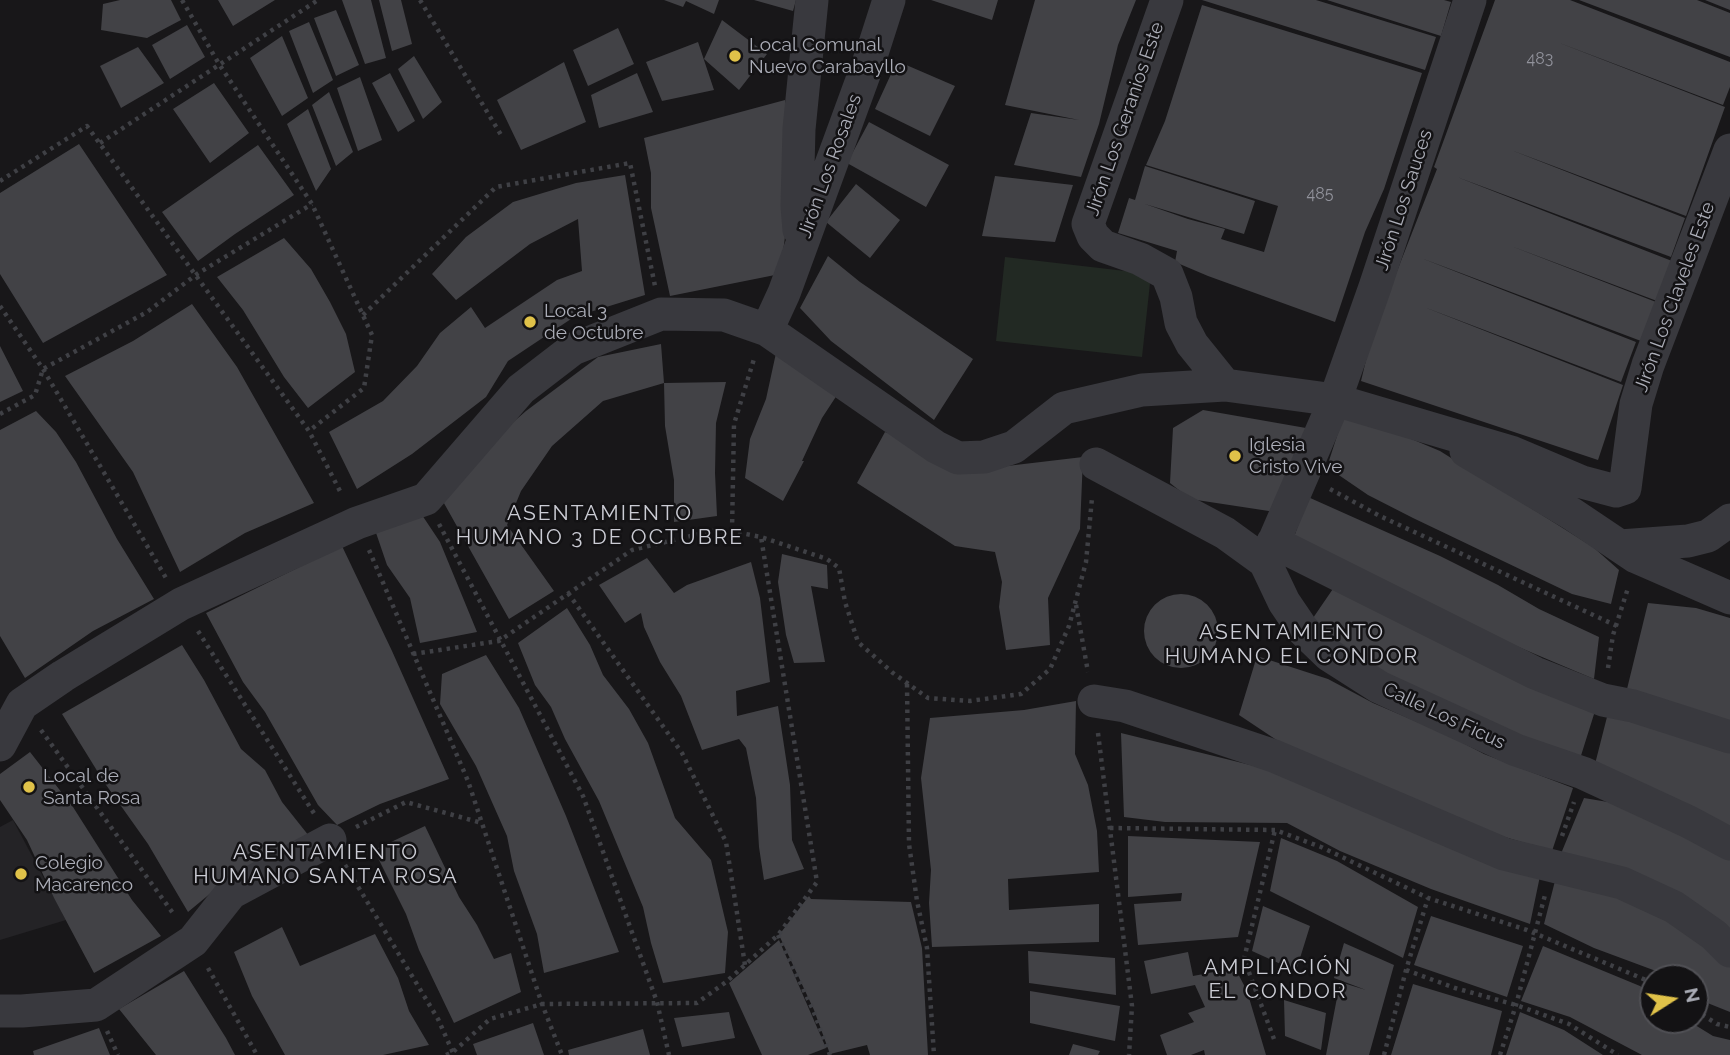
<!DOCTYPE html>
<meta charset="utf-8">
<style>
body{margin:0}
#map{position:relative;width:1730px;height:1055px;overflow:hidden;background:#181719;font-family:Raleway,sans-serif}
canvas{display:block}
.north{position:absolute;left:1639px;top:964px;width:70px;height:70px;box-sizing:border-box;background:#131214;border:2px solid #505055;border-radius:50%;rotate:78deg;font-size:19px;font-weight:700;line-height:28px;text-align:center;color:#abadb7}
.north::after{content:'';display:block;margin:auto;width:24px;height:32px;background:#e0c249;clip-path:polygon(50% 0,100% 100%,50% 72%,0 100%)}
</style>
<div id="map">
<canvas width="1730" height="1055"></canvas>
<div class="north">N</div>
</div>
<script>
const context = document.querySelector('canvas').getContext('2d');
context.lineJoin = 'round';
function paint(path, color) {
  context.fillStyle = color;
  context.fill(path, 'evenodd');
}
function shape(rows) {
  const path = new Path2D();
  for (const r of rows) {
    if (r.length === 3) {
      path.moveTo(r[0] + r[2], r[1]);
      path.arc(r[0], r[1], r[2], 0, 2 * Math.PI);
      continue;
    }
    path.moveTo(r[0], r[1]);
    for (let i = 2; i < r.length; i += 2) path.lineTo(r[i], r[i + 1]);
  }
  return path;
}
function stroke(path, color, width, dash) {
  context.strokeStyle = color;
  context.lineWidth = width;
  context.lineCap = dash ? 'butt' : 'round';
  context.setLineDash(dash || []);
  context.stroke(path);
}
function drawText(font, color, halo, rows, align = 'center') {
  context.font = font + ' Raleway,sans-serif';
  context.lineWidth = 5;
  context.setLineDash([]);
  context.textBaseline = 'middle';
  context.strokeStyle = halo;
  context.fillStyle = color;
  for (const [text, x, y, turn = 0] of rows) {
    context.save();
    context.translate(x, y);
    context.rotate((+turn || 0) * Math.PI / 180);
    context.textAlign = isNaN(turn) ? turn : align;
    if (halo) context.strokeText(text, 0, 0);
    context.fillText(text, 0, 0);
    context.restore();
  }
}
paint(shape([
 [13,820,66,920,0,940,0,827]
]), '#242326');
paint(shape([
 [1005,257,1151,274,1142,357,996,341]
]), '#222923');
paint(shape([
 [120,0,171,0,181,20,147,38,101,30,103,4],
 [218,0,275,0,233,26],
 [342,0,371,0,386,58,365,64],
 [379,0,401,0,412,44,392,51],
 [664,0,719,0,714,14,686,1,683,7],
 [754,0,796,0,793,11],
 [931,0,998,0,992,20],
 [1035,0,1136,0,1118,45,1099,124,1081,177,1014,165,1031,113,1079,120,1005,105],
 [1202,0,1316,0,1436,37,1425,70],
 [1327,0,1444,0,1451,2,1441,36],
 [1495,0,1570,0,1730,62,1730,87,1723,105,1557,42,1725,107,1686,216,1511,150,1685,218,1671,257,1457,177,1672,261,1657,301,1511,246,1656,302,1641,341,1421,258,1636,342,1621,382,1424,307,1623,385,1598,460,1361,381,1372,335,1437,169,1434,167],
 [1579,0,1697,0,1730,13,1730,57],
 [1705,0,1730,0,1730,10],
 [1202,5,1422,73,1384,189,1365,232,1335,322,1208,276,1175,262,1177,251,1118,233,1129,198,1135,200,1145,166,1255,201,1244,234,1145,204,1188,219,1225,229,1221,239,1264,252,1278,206,1146,165,1165,121],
 [336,10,359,65,336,76,314,18],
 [722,20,767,54,739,90,704,59],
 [309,22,333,80,313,93,289,31],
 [187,25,205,57,170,79,152,45],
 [618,28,634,64,588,86,573,50],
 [282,36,308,98,282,116,250,58],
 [698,42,714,90,662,101,646,62],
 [138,47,164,83,121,108,100,66],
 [414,56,442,102,423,119,398,69],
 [897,61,955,86,930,136,875,109],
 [564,62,586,122,521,150,497,100],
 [390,73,415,121,398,132,372,83],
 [637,73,653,112,599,128,591,95],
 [360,77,382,140,358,151,337,88],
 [214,83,249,133,210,163,173,109],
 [329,92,353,152,336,166,312,105],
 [785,100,787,153,785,237,780,274,670,296,651,208,651,173,644,138],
 [308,109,331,169,316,191,287,124],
 [869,122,949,165,926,207,847,163],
 [79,144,167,275,43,343,0,274,0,193],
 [258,145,294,195,235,234,198,261,162,212],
 [625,175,645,295,574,317,508,361,486,397,412,454,357,489,329,432,383,401,417,366,440,333,471,307,485,328,557,280,582,271,578,219,530,244,456,300,432,274,466,237,513,202,576,183],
 [995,176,1073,185,1055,242,982,236],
 [856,184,900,220,870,258,826,222],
 [284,238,311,269,330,302,346,334,355,372,308,408,284,377,243,310,217,277],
 [828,256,860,282,973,359,934,420,831,341,800,308],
 [192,304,237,367,314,503,245,533,180,572,133,472,65,376,133,341],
 [661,344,664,383,603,401,552,446,521,491,507,525,554,591,509,619,436,489,526,411,598,357],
 [0,346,23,391,0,402],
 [776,353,839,392,822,418,802,461,804,461,783,501,745,478,750,439,766,399],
 [726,382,716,423,715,473,717,516,674,522,674,480,665,426,664,383],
 [1203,410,1306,428,1282,513,1190,499,1170,483,1173,428],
 [36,411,56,432,76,462,117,539,154,599,93,631,25,678,0,636,0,430],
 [1345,411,1440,451,1593,547,1619,570,1611,604,1572,594,1413,518,1368,495,1327,467],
 [885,432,990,468,1083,457,1080,529,1048,598,1050,645,1006,650,999,607,1002,582,995,552,955,546,857,483],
 [1308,497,1440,556,1498,585,1539,609,1599,637,1594,679,1483,632,1294,537],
 [420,512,440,542,477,632,420,643,410,598,387,565,374,527],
 [342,546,392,651,449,779,380,804,337,825,318,805,265,712,243,682,206,613],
 [782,554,827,565,828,589,811,586,825,662,794,663,786,635,778,582],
 [647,558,674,593,687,585,751,562,760,598,770,682,736,691,737,716,778,706,790,785,792,840,804,869,764,880,759,847,756,798,746,748,739,739,702,750,681,696,660,662,644,627,641,613,625,623,599,585],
 [1339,580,1595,711,1579,762,1524,746,1345,652,1313,618],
 [1181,631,37],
 [1648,603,1696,608,1730,618,1730,727,1627,689],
 [567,608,590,645,603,675,629,709,648,743,675,818,711,860,728,932,725,973,663,983,651,943,643,907,599,801,565,739,551,707,535,685,518,643],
 [182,645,204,680,241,749,265,770,282,802,309,836,235,873,188,912,148,844,104,782,62,714],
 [486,655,519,708,566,816,619,952,544,973,537,934,514,871,507,836,476,766,440,704,442,674],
 [1257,656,1328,679,1373,703,1448,735,1484,754,1573,788,1552,851,1454,822,1290,749,1239,715],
 [1076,701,1075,754,1088,785,1097,831,1099,872,1008,879,1009,910,1099,904,1099,942,932,947,929,903,931,870,921,778,930,718,1024,710],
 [1608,713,1730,747,1730,835,1594,768],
 [1121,733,1303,778,1540,876,1530,924,1431,889,1340,851,1287,823,1165,822,1124,817],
 [30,752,73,807,132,900,161,936,94,973,54,898,27,840,0,800,0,774],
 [1584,798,1620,804,1730,859,1730,942,1560,856],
 [425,826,459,897,477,925,494,959,511,953,521,992,454,1023,419,950,406,914,374,850],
 [1128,836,1260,842,1238,937,1138,945,1134,904,1181,901,1182,893,1128,897],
 [1281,838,1337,861,1418,907,1403,958,1270,891],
 [1556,877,1617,889,1730,958,1730,1012,1695,998,1695,978,1668,978,1664,974,1594,948,1544,924],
 [809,896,811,899,911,902,922,948,928,1055,870,1055,867,1045,830,1054,814,1010,779,935],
 [1263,906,1310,926,1296,971,1252,951],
 [1431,916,1523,946,1507,997,1414,965],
 [282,927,300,966,375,934,398,978,409,1011,429,1045,383,1055,285,1055,252,996,234,952],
 [779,940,826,1048,808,1055,762,1055,729,983],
 [1344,943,1394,965,1369,1055,1326,1055,1340,982,1366,990,1334,978],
 [1543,946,1640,986,1653,996,1653,1020,1687,1020,1713,1036,1730,1040,1730,1055,1642,1055,1570,1017,1521,1001],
 [1028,951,1115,958,1116,995,1029,983],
 [1188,952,1193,976,1235,968,1247,991,1266,1055,1205,1055,1204,1050,1191,1055,1167,1055,1160,1035,1194,1022,1188,1013,1205,1007,1195,985,1151,994,1144,961],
 [184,971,226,1038,235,1055,156,1055,119,1009],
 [1413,984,1502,1011,1491,1055,1391,1055],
 [1030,991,1120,1006,1115,1041,1030,1023],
 [1284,1000,1326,1013,1321,1050,1285,1036],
 [729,1012,735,1038,682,1047,674,1018],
 [1520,1012,1564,1030,1603,1055,1506,1055],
 [533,1023,544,1055,477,1055,473,1044],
 [99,1028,110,1055,34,1055,33,1051],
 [643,1029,650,1055,569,1055,568,1050],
 [1073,1044,1100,1051,1098,1055,1069,1055]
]), '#424246');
stroke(shape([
 [182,0,219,64,312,204,372,335,364,388,309,431],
 [420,0,501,135],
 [100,143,318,0],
 [0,181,87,126,309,431,342,495],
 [0,306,43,369,166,578],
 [363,315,496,187,630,163,655,286],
 [0,414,35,395,43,369,147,312,197,274,312,204],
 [1330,489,1380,516,1617,626],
 [439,524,583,796,657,1002,669,1055],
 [732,531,734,424,754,359],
 [369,550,468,781,542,1004,562,1055],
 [568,593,682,753,726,842,745,965],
 [1076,605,1088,672],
 [198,631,315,815],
 [413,654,499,641,632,550,720,529,761,537,827,559,839,568,845,602,858,642,893,673,928,698,970,701,1021,694,1050,669,1069,626,1086,562,1092,498],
 [1608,668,1613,635,1628,588],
 [907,684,909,844,917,901,927,948,934,1055],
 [41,730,175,916],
 [1098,733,1132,1006,1129,1055],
 [356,827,406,802,482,823],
 [1110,828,1275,830,1321,847,1428,898,1527,930,1653,983],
 [1562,836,1574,802],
 [345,865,438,1019,454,1055],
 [778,935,813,1010,830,1055],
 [208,968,257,1055],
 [1406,970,1455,988,1516,1005,1569,1024,1618,1055],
 [1695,1010,1717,1024,1730,1027],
 [107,1031,118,1055],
 [1274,1039,1244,959,1275,830],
 [446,1055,453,1052,490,1019,542,1004,697,1003,726,982,778,935,817,882,761,537],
 [1384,1055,1406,970,1428,898],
 [1500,1055,1516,1005,1545,895]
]), '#3f4045', 4.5, [3.5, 5]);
stroke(shape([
 [1167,0,1088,224,1093,236,1103,246,1140,259,1167,274,1176,297,1181,323,1192,344,1225,385],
 [799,230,797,206,799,129,812,0],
 [767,330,784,293,873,50,889,0],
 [1466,451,1572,514,1636,557,1730,598],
 [1096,464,1225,533,1265,562,1284,602,1303,630,1329,655,1379,687,1516,750,1583,773,1689,822,1730,844],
 [1273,542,1535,673,1603,700,1633,706,1730,737],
 [1620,546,1688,541,1708,536,1730,520],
 [1265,562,1335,400,1375,287,1470,0],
 [1094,701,1125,706,1274,756,1504,854,1622,883,1674,907,1714,935,1730,951],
 [0,745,22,704,63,676,181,604,357,523,426,499,521,389,573,349,661,314,724,315,767,330,936,447,958,458,984,457,1014,447,1064,408,1142,390,1225,385,1335,400,1511,452,1582,482,1616,491,1625,488,1636,404,1648,365,1730,150],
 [0,1011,22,1011,96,1005,193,941,231,893,330,840]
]), '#39393e', 33);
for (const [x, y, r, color] of [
 [735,56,7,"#e0c249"],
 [530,322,7,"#e0c249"],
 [1235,456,7,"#e0c249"],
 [29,787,7,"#e0c249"],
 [21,874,7,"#e0c249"]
]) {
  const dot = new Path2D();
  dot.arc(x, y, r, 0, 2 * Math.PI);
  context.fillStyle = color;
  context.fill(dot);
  stroke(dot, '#131214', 2.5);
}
drawText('16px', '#91929b', null, [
 ["483",1540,59],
 ["485",1320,194]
]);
drawText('19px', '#abadb7', '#131214', [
 ["Local Comunal",749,45],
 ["Nuevo Carabayllo",749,67],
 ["Local 3",544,311],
 ["de Octubre",544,333],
 ["Iglesia",1249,445],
 ["Cristo Vive",1249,467],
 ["Local de",43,776],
 ["Santa Rosa",43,798],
 ["Colegio",35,863],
 ["Macarenco",35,885]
], 'left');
drawText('19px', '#abadb7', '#131214', [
 ["Jirón Los Geranios Este",1125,119,-71],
 ["Jirón Los Rosales",830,166,-70],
 ["Jirón Los Sauces",1404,200,-72],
 ["Jirón Los Claveles Este",1675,297,-70],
 ["Calle Los Ficus",1444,716,25]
]);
context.letterSpacing = '2px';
drawText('21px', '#cbccd4', '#131214', [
 ["ASENTAMIENTO",600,514],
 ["HUMANO 3 DE OCTUBRE",600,538],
 ["ASENTAMIENTO",1292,633],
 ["HUMANO EL CONDOR",1292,657],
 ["ASENTAMIENTO",326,853],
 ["HUMANO SANTA ROSA",326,877],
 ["AMPLIACIÓN",1278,968],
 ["EL CONDOR",1278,992]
]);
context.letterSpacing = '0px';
</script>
